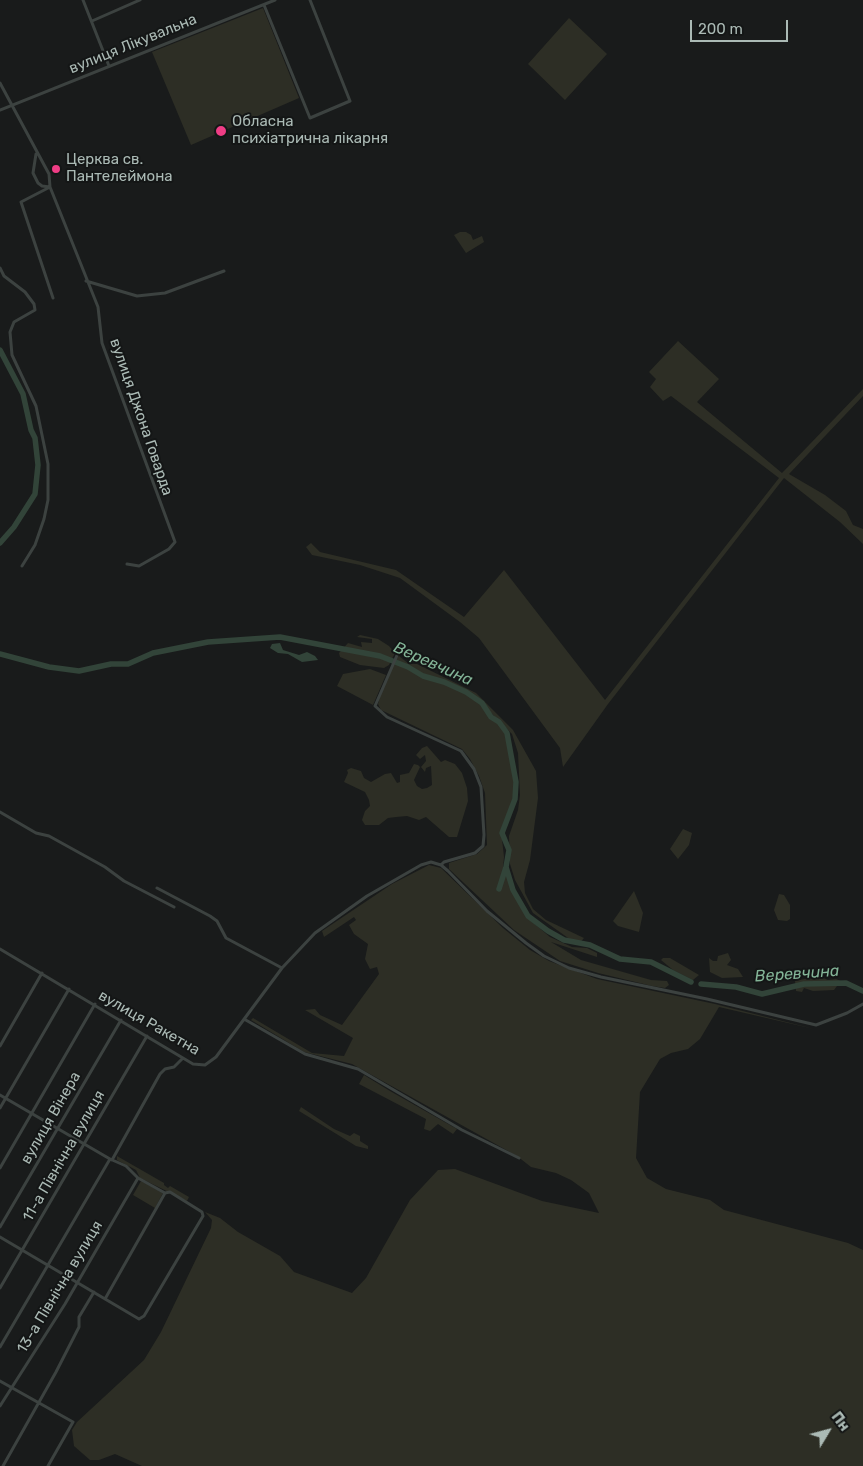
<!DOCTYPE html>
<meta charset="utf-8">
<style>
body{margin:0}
#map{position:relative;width:863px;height:1466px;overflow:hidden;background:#191b1b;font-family:Rubik,sans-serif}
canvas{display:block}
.north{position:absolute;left:803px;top:1406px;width:50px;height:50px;-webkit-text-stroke:4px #141616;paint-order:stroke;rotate:53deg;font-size:14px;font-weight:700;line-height:20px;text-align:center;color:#abbab5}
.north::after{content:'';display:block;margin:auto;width:18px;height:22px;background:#abbab5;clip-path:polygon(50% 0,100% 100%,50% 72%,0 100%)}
.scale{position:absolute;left:690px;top:20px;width:98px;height:22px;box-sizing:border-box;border:2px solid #abbab5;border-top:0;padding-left:6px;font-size:15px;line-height:18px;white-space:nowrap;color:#abbab5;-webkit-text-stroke:4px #141616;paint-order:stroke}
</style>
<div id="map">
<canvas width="863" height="1466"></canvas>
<div class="north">Пн</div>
<div class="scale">200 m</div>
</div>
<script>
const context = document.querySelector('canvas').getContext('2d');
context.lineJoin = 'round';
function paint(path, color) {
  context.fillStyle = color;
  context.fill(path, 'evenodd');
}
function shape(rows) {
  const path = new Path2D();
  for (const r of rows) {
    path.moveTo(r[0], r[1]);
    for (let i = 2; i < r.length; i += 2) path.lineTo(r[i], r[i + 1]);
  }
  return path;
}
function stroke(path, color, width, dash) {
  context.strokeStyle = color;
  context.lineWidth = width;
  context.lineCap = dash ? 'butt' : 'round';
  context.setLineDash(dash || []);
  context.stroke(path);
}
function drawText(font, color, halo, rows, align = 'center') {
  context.font = font + ' Rubik,sans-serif';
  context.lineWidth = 4;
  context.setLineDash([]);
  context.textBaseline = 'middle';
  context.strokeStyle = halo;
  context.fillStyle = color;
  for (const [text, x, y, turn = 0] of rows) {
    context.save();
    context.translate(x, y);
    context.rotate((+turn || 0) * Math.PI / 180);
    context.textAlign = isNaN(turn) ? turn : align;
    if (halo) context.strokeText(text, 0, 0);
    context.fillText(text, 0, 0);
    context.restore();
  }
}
paint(shape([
 [263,8,299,98,191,145,152,52],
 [569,18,607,54,565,100,528,64],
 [460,232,466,232,471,235,473,240,482,236,484,242,466,253,454,235],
 [678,341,719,379,697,402,782,473,863,389,863,396,789,474,825,495,846,511,853,525,863,529,863,544,840,522,784,478,608,704,563,767,560,748,479,638,460,622,400,578,360,565,312,555,306,547,311,543,320,552,396,570,464,617,504,570,605,700,779,478,671,396,663,401,650,387,656,379,649,372],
 [360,635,378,639,389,646,395,653,389,665,384,668,360,665,340,657,339,653,348,643,362,647,361,642,372,643,372,639,357,637],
 [399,656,409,664,417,664,476,693,513,730,536,771,538,798,530,860,524,882,525,893,533,909,546,920,584,938,578,945,533,913,515,880,510,864,509,836,518,810,520,795,518,753,512,734,489,711,488,713,503,728,508,740,515,786,512,804,501,830,504,857,503,868,506,871,519,904,529,919,550,937,572,947,587,948,597,953,597,957,551,942,581,960,651,980,667,981,669,985,665,988,652,986,598,973,560,961,514,930,449,869,449,863,477,854,487,845,485,793,479,776,470,759,462,749,381,710,378,704,380,696,396,658],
 [370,669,386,675,373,705,337,686,343,674],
 [427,746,441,762,445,760,455,764,462,773,467,788,468,801,457,837,449,837,426,817,419,820,407,816,396,817,388,818,379,825,365,825,362,820,365,811,370,806,369,800,365,792,344,782,348,773,347,770,351,768,361,771,364,778,371,782,385,774,391,773,397,783,400,782,400,775,409,773,414,764,418,765,420,767,414,780,417,786,422,789,427,788,432,785,431,766,426,768,425,772,421,767,426,761,425,755,420,759,416,755,422,748],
 [683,829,692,833,689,845,678,859,670,849],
 [429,865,441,868,503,928,530,950,549,961,597,979,715,1004,814,1029,719,1007,700,1039,688,1049,671,1053,660,1059,640,1092,636,1158,647,1178,666,1189,710,1200,724,1210,848,1243,863,1250,863,1466,142,1466,115,1454,99,1460,90,1460,74,1446,72,1430,77,1422,144,1360,161,1332,211,1228,212,1220,205,1212,220,1218,238,1232,280,1256,294,1272,352,1293,366,1278,410,1200,438,1170,455,1169,542,1201,599,1213,589,1193,571,1180,556,1173,531,1167,517,1156,352,1064,304,1052,251,1020,253,1018,312,1053,344,1056,353,1038,305,1010,315,1009,320,1015,342,1025,379,974,377,967,370,969,365,959,368,944,354,934,349,925,356,920,354,917,324,937,322,931,392,884],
 [634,891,643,913,639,932,618,926,613,921],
 [779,894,784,895,790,905,790,919,787,921,778,920,774,910],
 [728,953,731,960,727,965,738,969,743,977,722,978,710,972,709,958,713,961,717,961,718,956],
 [663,958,670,958,699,975,693,980,673,970,661,960],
 [818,976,828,980,836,979,843,982,842,984,837,986,834,990,813,991,804,988,802,992,796,991,795,981],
 [364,1075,390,1091,457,1129,453,1134,438,1124,430,1131,424,1129,426,1119,359,1084],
 [301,1107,334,1129,350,1136,354,1133,360,1136,360,1141,368,1146,368,1149,356,1146,299,1111],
 [117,1156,164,1183,164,1185,168,1188,170,1186,189,1197,187,1201,140,1178,136,1170,117,1160],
 [141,1181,163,1193,155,1208,133,1195]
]), '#2d2e25');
paint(shape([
 [280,643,283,650,299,655,307,652,315,656,318,660,302,662,288,654,278,653,270,648,272,644]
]), '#324439');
stroke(shape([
 [0,350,23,394,31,430,35,438,38,465,35,494,14,527,0,543],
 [0,654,49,667,79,671,111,664,128,664,153,653,208,642,280,637,380,656,408,667,423,676,444,682,466,692,482,703,491,717,499,722,507,733,516,782,515,799,502,833,509,850,506,867,513,890,528,916,548,931,564,940,590,945,620,959,651,962,691,982],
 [499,889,506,867],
 [701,984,736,987,762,994,804,984,846,983,863,991]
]), '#324439', 5.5);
stroke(shape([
 [83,0,109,66],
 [264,5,310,118,350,101,310,0],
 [92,21,140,0],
 [0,83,49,174,50,187,98,307,102,343,175,542,169,549,139,566,127,564],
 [0,110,275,0],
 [36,154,33,173,38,183,42,186,50,187],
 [50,187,21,202,53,298],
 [0,268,4,276,25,292,34,304,35,310,14,322,10,332,12,355,36,406,48,464,48,500,44,519,35,545,22,566],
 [86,281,137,296,165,293,224,271],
 [398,653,375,706,387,717,461,751,474,769,481,787,484,835,483,846,475,853,444,862,441,865],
 [0,812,36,833,49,836,105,867,124,881,174,907],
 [157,888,210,916,217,921,226,938,282,968],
 [0,949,193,1064,205,1065,216,1057,282,968,315,933,367,896,421,865,431,862,441,865,448,871,487,911,526,943,544,956,569,968,601,977,707,999,816,1025,847,1013,863,1004],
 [244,1019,305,1054,358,1069,462,1130,519,1158],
 [0,1046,42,973],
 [0,1095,110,1159,126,1166,138,1178,165,1193],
 [0,1108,69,989],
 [112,1160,160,1074,165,1069,174,1067,183,1058],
 [0,1168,95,1004],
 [0,1227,121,1020],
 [0,1237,139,1319,144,1316,203,1216,202,1212,170,1192,165,1193,105,1299],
 [0,1288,147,1036],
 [0,1347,110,1159],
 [0,1381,73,1422,48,1466],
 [0,1406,65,1304,138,1178],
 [3,1466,56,1372,79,1327,79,1317,94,1292]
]), '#3c4240', 3);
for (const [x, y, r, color] of [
 [221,131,6,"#ef3d85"],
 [56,169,5,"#ef3d85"]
]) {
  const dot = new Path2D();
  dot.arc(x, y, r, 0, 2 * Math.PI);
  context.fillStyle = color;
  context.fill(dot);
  stroke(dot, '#141616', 2);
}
drawText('15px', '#abbab5', '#141616', [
 ["вулиця Лікувальна",133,44,-22],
 ["вулиця Джона Говарда",141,417,71],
 ["вулиця Ракетна",149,1023,30],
 ["вулиця Вінера",51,1118,-60],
 ["11-а Північна вулиця",64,1156,-60],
 ["13-а Північна вулиця",60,1287,-59]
]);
drawText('15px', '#abbab5', '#141616', [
 ["Обласна",232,122],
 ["психіатрична лікарня",232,139],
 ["Церква св.",66,160],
 ["Пантелеймона",66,177]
], 'left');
drawText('italic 16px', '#83b497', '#141616', [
 ["Веревчина",433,664,24],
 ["Веревчина",797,974,-4]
]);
</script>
